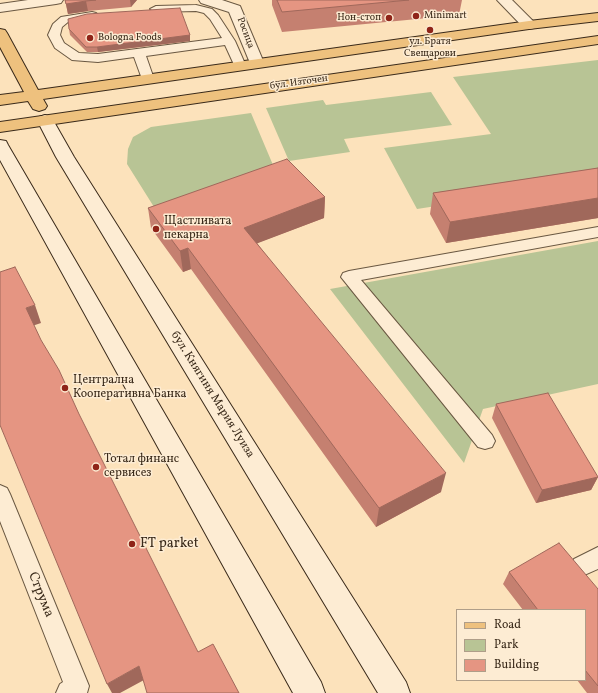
<!DOCTYPE html>
<meta charset="utf-8">
<style>
body{margin:0}
#map{position:relative;width:598px;height:693px;overflow:hidden;background:#fce2bb;font-family:Vollkorn,serif}
canvas{display:block}
.legend{position:absolute;left:456px;top:609px;width:130px;height:72px;box-sizing:border-box;background:#fdecd3;border:1px solid #af9e89;margin:0;padding:5px 7px;list-style:none;font-size:12px;color:#3a2a1a}
.legend li{display:flex;align-items:center;gap:8px;height:20px}
.legend b{width:20px;border:1px solid #af9e89}
</style>
<div id="map">
<canvas width="598" height="693"></canvas>
<ul class="legend">
<li><b style="height:5px;background:#eec17e"></b>Road</li>
<li><b style="height:11px;background:#b8c495"></b>Park</li>
<li><b style="height:11px;background:#e59582"></b>Building</li>
</ul>
</div>
<script>
const context = document.querySelector('canvas').getContext('2d');
context.lineJoin = 'round';
function paint(path, color) {
  context.fillStyle = color;
  context.fill(path, 'evenodd');
}
function shape(rows) {
  const path = new Path2D();
  for (const r of rows) {
    path.moveTo(r[0], r[1]);
    for (let i = 2; i < r.length; i += 2) path.lineTo(r[i], r[i + 1]);
  }
  return path;
}
function stroke(path, color, width, dash) {
  context.strokeStyle = color;
  context.lineWidth = width;
  context.lineCap = dash ? 'butt' : 'round';
  context.setLineDash(dash || []);
  context.stroke(path);
}
function drawText(font, color, halo, rows, align = 'center') {
  context.font = font + ' Vollkorn,serif';
  context.lineWidth = 3;
  context.setLineDash([]);
  context.textBaseline = 'middle';
  context.strokeStyle = halo;
  context.fillStyle = color;
  for (const [text, x, y, turn = 0] of rows) {
    context.save();
    context.translate(x, y);
    context.rotate((+turn || 0) * Math.PI / 180);
    context.textAlign = isNaN(turn) ? turn : align;
    if (halo) context.strokeText(text, 0, 0);
    context.fillText(text, 0, 0);
    context.restore();
  }
}
paint(shape([
 [598,60,598,181,417,209,384,148,491,134,453,77],
 [431,92,452,125,344,139,350,152,289,161,266,108,323,100,326,105],
 [251,113,273,165,154,207,127,164,128,149,133,137,151,127],
 [598,241,598,384,483,409,464,463,330,289]
]), '#b8c495');
const lane = shape([
 [196,5,212,9,218,15,235,41,246,66,244,69,236,69,225,45,146,56,154,79,152,82,148,83,144,82,142,79,134,57,98,62,72,60,55,48,48,35,53,24,61,17,92,12,96,13,98,15,96,17,68,22,62,27,60,35,64,43,79,53,98,54,222,38,210,19,204,13,196,11,156,12,150,9,156,6,196,5],
 [598,227,598,237,361,280,492,435,495,441,492,447,485,449,478,447,341,277,343,273,349,271,598,227],
 [0,485,7,488,10,494,89,686,87,693,56,693,60,684,63,682,0,521,0,485],
 [598,547,598,569,582,576,574,573,571,566,574,559,598,547]
]);
const street = shape([
 [28,0,63,0,61,3,56,4,0,12,0,4,28,0],
 [199,0,222,0,240,6,264,63,262,66,257,67,252,66,250,63,229,12,201,3,199,0],
 [497,0,512,0,534,22,536,25,534,28,529,29,524,28,497,0]
]);
const secondary = shape([
 [45,115,51,117,53,120,74,157,406,682,410,693,378,693,56,157,37,120,39,117,45,115],
 [0,140,6,141,8,145,321,682,325,693,293,693,0,160,0,140]
]);
const primary = shape([
 [598,13,598,21,529,29,43,99,47,106,45,109,39,111,33,109,28,101,0,105,0,95,24,92,0,47,0,29,5,30,7,33,38,90,529,21,598,13],
 [598,36,598,44,0,132,0,122,598,36]
]);
stroke(lane, '#6a5842', 2);
stroke(street, '#6a5842', 2);
stroke(secondary, '#3a2a1a', 2);
stroke(primary, '#3a2a1a', 2);
paint(lane, '#fdecd3');
paint(street, '#fdecd3');
paint(secondary, '#fdecd3');
paint(primary, '#eec17e');
paint(shape([
 [65,0,137,0,131,7,88,11,68,14],
 [272,0,462,0,459,15,282,32,272,5],
 [69,29,190,35,190,41,98,52,87,52,70,35],
 [598,168,598,218,446,243,430,214,433,193],
 [325,197,324,218,257,243,441,492,376,527,191,269,183,272,151,228,148,208],
 [496,404,598,477,591,490,536,503,492,418],
 [509,572,598,589,598,693,587,693,577,680,585,680,585,610,523,610,503,584]
]), '#c58070');
paint(shape([
 [130,0,137,0,131,7],
 [86,1,88,11,68,14,66,4],
 [190,35,190,41,98,52,97,47],
 [325,197,324,218,245,248,244,228],
 [598,198,598,218,446,243,450,222],
 [188,248,191,269,183,272,180,251],
 [35,305,41,323,32,326,26,308],
 [446,473,441,492,376,527,379,508],
 [598,477,591,490,536,503,542,490],
 [139,666,144,680,120,693,112,693,107,684]
]), '#a0685b');
const building = shape([
 [65,0,96,0,86,1,66,4,65,0],
 [277,0,409,0,282,12,277,0],
 [180,8,190,35,97,47,86,47,69,29,68,19,87,14,180,8],
 [287,159,325,197,244,228,446,473,379,508,188,248,180,251,148,208,287,159],
 [598,168,598,198,450,222,433,193,598,168],
 [15,267,35,305,26,308,41,340,59,370,79,414,198,652,213,644,239,693,147,693,139,666,107,684,0,425,0,272,15,267],
 [548,393,598,477,542,490,496,404,548,393],
 [559,543,598,589,598,686,585,670,585,610,538,610,509,572,559,543]
]);
paint(building, '#e59582');
stroke(building, '#a0685b', 1);
for (const [x, y, r, color] of [
 [416,16,4,"#8f2418"],
 [389,18,4,"#8f2418"],
 [430,30,4,"#8f2418"],
 [90,38,4,"#8f2418"],
 [156,229,4,"#8f2418"],
 [65,388,4,"#8f2418"],
 [96,467,4,"#8f2418"],
 [132,544,4,"#8f2418"]
]) {
  const dot = new Path2D();
  dot.arc(x, y, r, 0, 2 * Math.PI);
  context.fillStyle = color;
  context.fill(dot);
  stroke(dot, '#fdecd3', 1.5);
}
drawText('10px', '#3a2a1a', '#fdecd3', [
 ["Minimart",424,16],
 ["Нон-стоп",381,18,"right"],
 ["Bologna Foods",98,38],
 ["ул. Братя",430,42,"center"],
 ["Свещарови",430,54,"center"]
], 'left');
drawText('10px', '#3a2a1a', '#fdecd3', [
 ["Росица",245,33,69],
 ["бул. Източен",299,83,-8]
]);
drawText('12px', '#3a2a1a', '#fdecd3', [
 ["Щастливата",164,222],
 ["пекарна",164,236],
 ["Централна",73,381],
 ["Кооперативна Банка",73,395],
 ["Тотал финанс",104,460],
 ["сервисез",104,474]
], 'left');
drawText('12px', '#3a2a1a', '#fdecd3', [
 ["бул. Княгиня Мария Луиза",212,395,58]
]);
drawText('14px', '#3a2a1a', '#fdecd3', [
 ["FT parket",140,544]
], 'left');
drawText('14px', '#3a2a1a', '#fdecd3', [
 ["Струма",40,595,68]
]);
</script>
